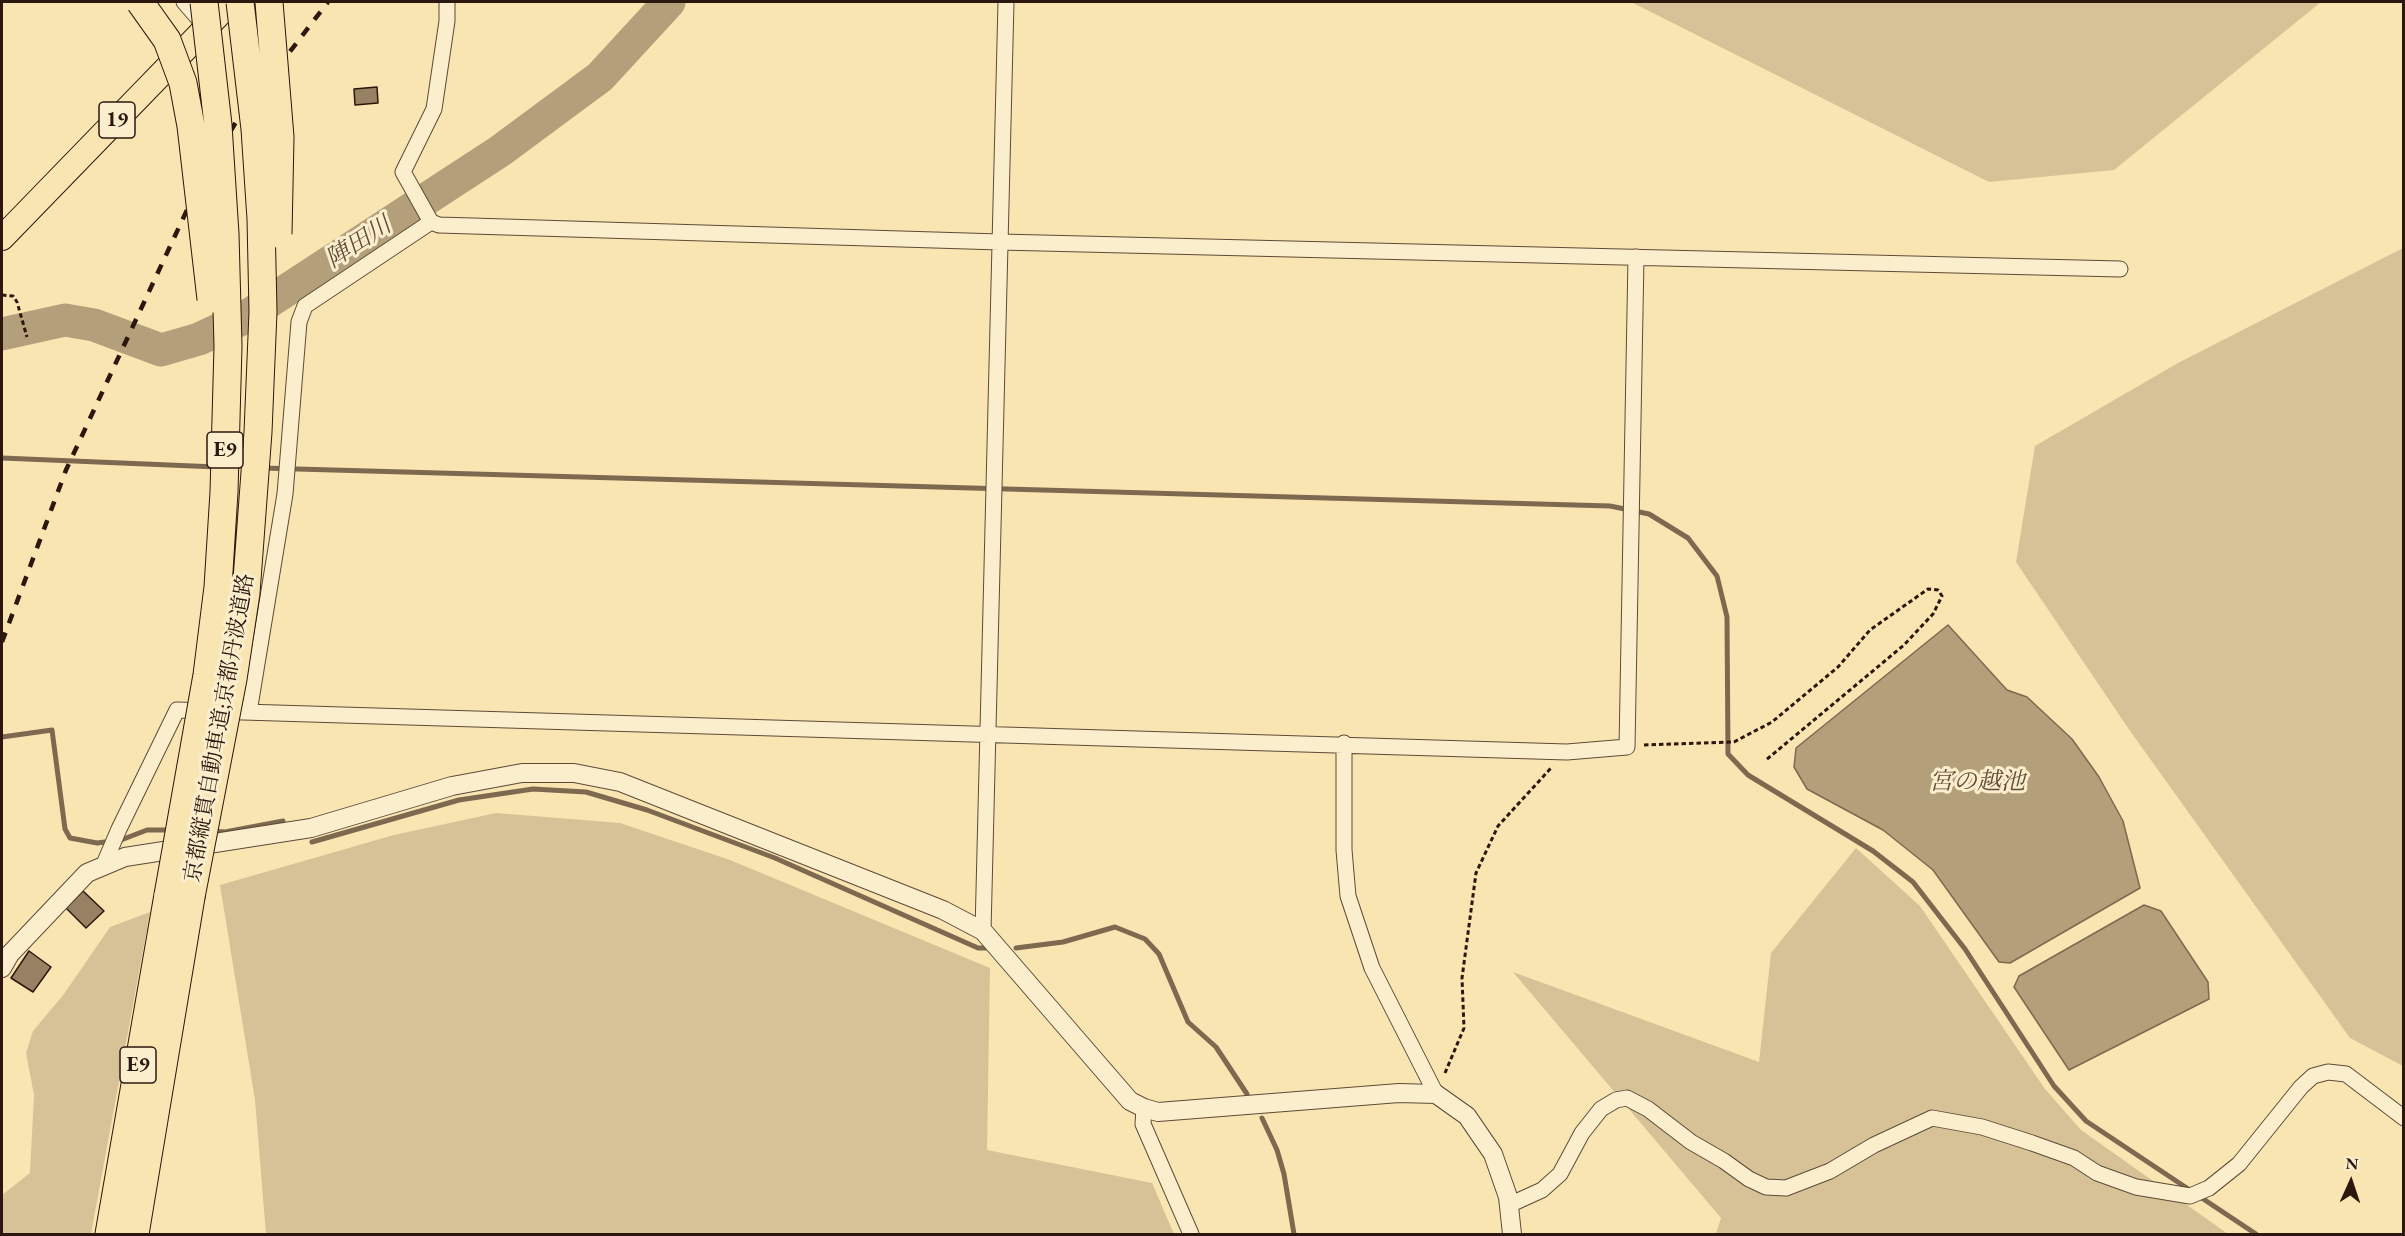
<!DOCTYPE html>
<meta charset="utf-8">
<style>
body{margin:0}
#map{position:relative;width:2405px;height:1236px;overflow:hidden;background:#f9e5b2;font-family:"EB Garamond",serif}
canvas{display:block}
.frame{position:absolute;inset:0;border:3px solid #2b170e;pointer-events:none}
.north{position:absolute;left:2321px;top:1152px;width:60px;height:60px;-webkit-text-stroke:4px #fbeecd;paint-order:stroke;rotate:3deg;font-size:16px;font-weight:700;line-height:24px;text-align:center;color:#2b170e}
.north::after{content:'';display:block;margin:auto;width:21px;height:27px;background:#2b170e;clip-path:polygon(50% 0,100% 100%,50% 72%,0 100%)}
</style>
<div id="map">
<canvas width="2405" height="1236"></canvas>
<div class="frame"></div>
<div class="north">N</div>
</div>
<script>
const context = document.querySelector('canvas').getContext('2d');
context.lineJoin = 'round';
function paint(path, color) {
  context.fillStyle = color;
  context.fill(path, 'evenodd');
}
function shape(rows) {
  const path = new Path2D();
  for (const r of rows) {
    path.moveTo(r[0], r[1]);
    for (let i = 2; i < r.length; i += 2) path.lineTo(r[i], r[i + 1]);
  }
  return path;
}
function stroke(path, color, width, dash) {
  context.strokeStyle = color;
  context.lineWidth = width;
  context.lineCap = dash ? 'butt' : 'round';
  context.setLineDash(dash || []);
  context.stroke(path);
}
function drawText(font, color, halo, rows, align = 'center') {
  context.font = font + ' "EB Garamond","Noto Serif JP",serif';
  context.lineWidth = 6;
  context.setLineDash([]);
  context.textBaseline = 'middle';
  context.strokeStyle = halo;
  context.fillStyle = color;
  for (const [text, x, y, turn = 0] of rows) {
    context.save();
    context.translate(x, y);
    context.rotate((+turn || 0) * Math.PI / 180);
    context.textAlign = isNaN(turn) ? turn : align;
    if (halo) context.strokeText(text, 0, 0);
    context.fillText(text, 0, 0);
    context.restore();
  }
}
paint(shape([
 [1631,2,2321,2,2114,170,1989,182],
 [2403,248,2403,1066,2350,1038,2128,728,2016,562,2035,446,2178,363],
 [496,813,620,823,730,860,990,968,987,1150,1152,1183,1174,1234,266,1234,255,1100,220,885,394,835],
 [1856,848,1920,906,2045,1089,2081,1130,2228,1234,1716,1234,1721,1218,1513,972,1759,1062,1771,953],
 [150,912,91,1234,2,1234,2,1195,30,1173,34,1095,26,1053,33,1031,64,994,110,927]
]), '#d6c296');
const water = shape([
 [1948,625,2007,690,2027,697,2072,739,2099,777,2123,821,2140,888,2010,963,1999,962,1933,870,1883,830,1807,789,1794,767,1796,748,1948,625],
 [2144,905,2161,911,2208,982,2209,999,2069,1070,2014,987,2019,976,2144,905]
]);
paint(water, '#b39f7a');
stroke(water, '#7d694f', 1.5);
stroke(shape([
 [2,458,217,467],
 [262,468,1610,506,1649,514,1688,538,1717,576,1727,617,1728,754,1748,775,1873,851,1913,882,1965,949,2054,1086,2086,1121,2256,1234],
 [2,737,52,730,65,829,70,838,97,843,121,840,147,830,171,830],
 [211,831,225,832,283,821],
 [312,842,459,800,533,789,586,792,647,810,775,858,978,948,986,948],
 [1016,948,1063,942,1115,927,1145,939,1159,954,1188,1022,1216,1047,1247,1094],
 [1262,1118,1277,1150,1284,1174,1294,1234]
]), '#7d694f', 5);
stroke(shape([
 [2,334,65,320,94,325,161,350,199,339,244,318,500,151,600,77,669,2]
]), '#b39f7a', 33);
const building = shape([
 [377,87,378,103,355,105,354,89,377,87],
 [83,891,104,911,86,928,66,908,83,891],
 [29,951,51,967,33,992,11,978,29,951]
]);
paint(building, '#968263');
stroke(building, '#2b170e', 1.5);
const minor = shape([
 [184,2,204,25],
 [431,222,439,225,1000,242,2120,269],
 [431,222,403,172,434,109,447,21,447,2],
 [249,712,285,494,299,322,305,306,431,222],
 [1344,743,1344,850,1348,896,1372,968,1436,1094],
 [104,864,119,829,177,710,1567,752,1627,747,1636,257],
 [983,931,1006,2],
 [1144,1108,1143,1124,1191,1234],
 [1509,1205,1542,1190,1560,1174,1582,1133,1601,1109,1616,1100,1627,1098,1648,1109,1691,1142,1724,1161,1749,1179,1766,1187,1786,1188,1830,1171,1874,1145,1932,1118,1982,1127,2032,1143,2074,1158,2097,1173,2136,1187,2190,1196,2209,1188,2239,1164,2301,1087,2313,1076,2328,1072,2346,1074,2404,1118]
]);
const tertiary = shape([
 [2,968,10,954,87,873,125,857,311,828,452,786,522,773,574,773,620,782,943,910,983,931,1130,1101,1144,1108,1158,1112,1399,1093,1436,1094,1467,1116,1493,1154,1508,1197,1512,1234]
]);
const primary = shape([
 [2,238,231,2]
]);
const motorway = shape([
 [109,1234,168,895],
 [135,1234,191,897]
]);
stroke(minor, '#5e4a37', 17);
stroke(tertiary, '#5e4a37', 20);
stroke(primary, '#2b170e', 26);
stroke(motorway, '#2b170e', 29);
stroke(shape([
 [2,295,13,296,17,302,27,337],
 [1644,745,1734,742,1772,722,1838,667,1870,630,1928,589,1938,590,1942,596,1933,614,1904,645,1766,760],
 [1445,1073,1464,1028,1462,978,1476,873,1498,826,1551,768]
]), '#2b170e', 3, [4.5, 3]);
stroke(minor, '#fbeecd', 15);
stroke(tertiary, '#fbeecd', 18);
stroke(primary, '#f9e5b2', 24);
stroke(motorway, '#f9e5b2', 27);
stroke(shape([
 [2,642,66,470,200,182,236,122,328,2]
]), '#2b170e', 4.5, [10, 10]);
const motorwayBridge = shape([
 [140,2,167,40,183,83,191,126,211,299],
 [269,2,280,137,278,234],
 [168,895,207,675,218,587,224,492,228,346,225,234,218,125,204,2],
 [191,897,233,679,246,593,258,432,263,312,261,219,255,129,240,2]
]);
stroke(motorwayBridge, '#2b170e', 29, []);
stroke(motorwayBridge, '#f9e5b2', 27);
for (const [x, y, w] of [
 [117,120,36],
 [225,450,36],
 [138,1065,36]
]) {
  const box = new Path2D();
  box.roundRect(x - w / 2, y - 18, w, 36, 4.5);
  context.fillStyle = '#fbeecd';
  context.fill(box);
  stroke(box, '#2b170e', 1.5);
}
drawText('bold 21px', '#2b170e', null, [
 ["19",117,120],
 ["E9",225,450],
 ["E9",138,1065]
]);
drawText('22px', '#2b170e', '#fbeecd', [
 ["京都縦貫自動車道;京都丹波道路",220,728,-80]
]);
drawText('italic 24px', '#614d39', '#fbeecd', [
 ["陣田川",359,243,-33],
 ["宮の越池",1977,782]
]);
</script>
